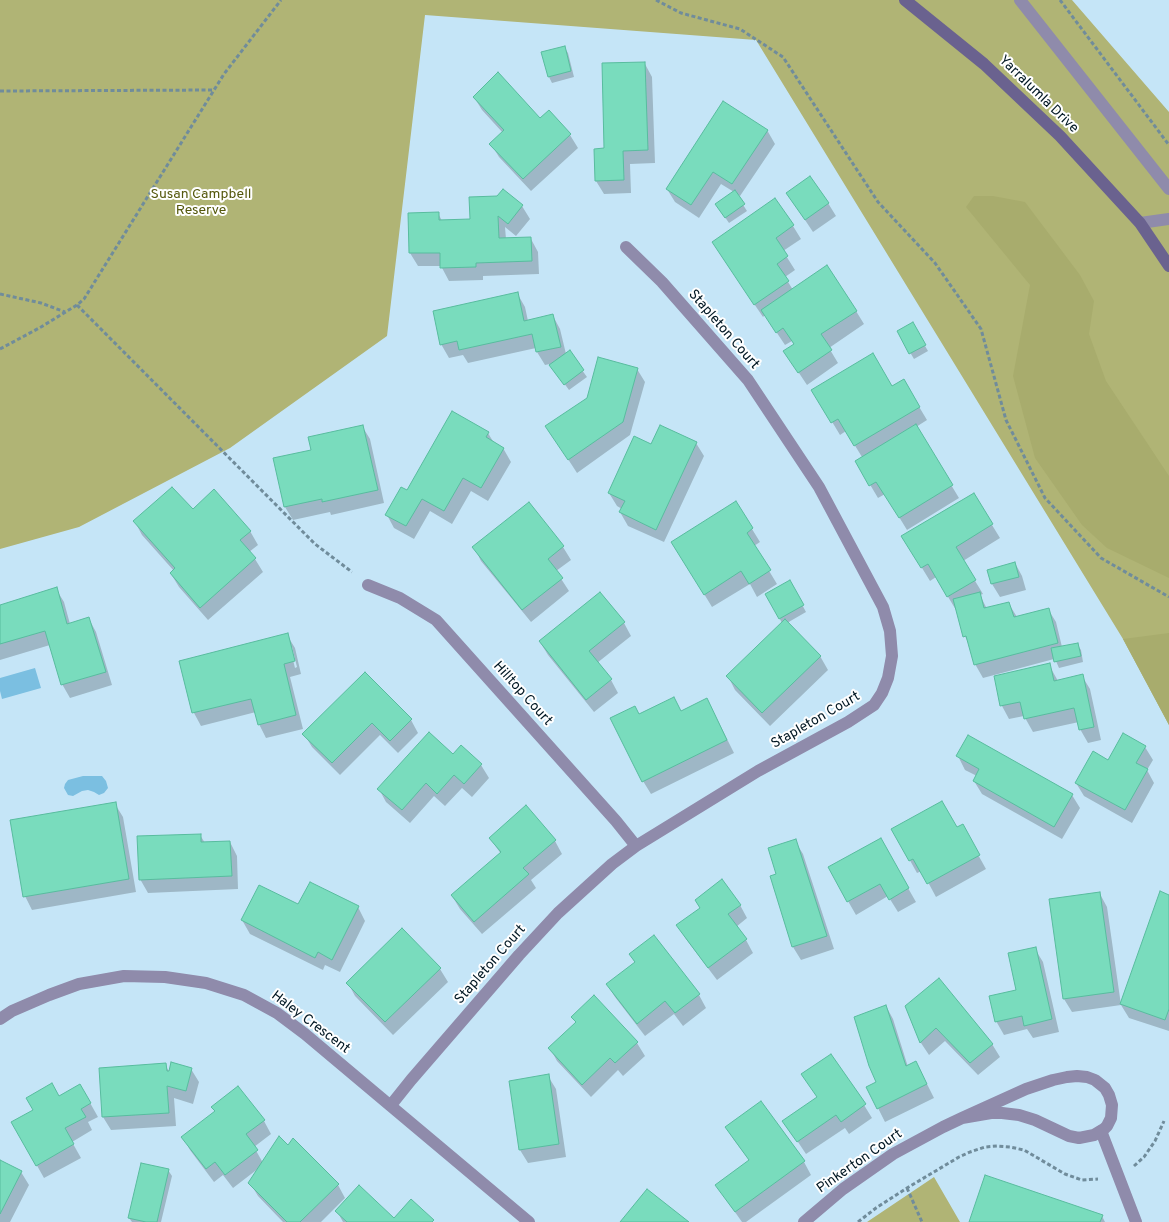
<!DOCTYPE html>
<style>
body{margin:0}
canvas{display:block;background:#c5e5f7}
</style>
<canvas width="1169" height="1222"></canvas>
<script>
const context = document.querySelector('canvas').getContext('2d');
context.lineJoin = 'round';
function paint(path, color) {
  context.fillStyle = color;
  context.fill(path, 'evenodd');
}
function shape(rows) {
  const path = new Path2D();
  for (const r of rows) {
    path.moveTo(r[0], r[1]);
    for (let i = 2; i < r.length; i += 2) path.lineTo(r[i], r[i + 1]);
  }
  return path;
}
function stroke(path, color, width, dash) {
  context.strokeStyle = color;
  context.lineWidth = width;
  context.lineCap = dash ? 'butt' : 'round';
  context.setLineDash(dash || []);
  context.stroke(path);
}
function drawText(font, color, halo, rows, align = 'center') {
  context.font = font + ' Overpass,sans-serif';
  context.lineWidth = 4;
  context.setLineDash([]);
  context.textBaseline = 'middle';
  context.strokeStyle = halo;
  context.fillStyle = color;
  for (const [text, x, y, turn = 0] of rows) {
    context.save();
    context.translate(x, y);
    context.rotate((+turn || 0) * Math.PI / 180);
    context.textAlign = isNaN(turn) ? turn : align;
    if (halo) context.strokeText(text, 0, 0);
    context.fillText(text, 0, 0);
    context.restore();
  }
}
paint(shape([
 [0,0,1072,0,1169,112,1169,725,1123,639,756,40,425,15,387,336,230,448,79,527,0,549],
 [934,1177,960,1222,867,1222]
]), '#b0b475');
paint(shape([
 [974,196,993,196,1025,202,1080,275,1094,301,1089,334,1106,381,1169,476,1169,578,1107,548,1082,525,1035,458,1013,376,1030,285,966,207],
 [1169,633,1169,725,1123,639]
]), '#a8ac6d');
paint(shape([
 [35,668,41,688,2,699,0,691,0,678],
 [83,776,102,776,106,781,108,788,104,793,99,795,94,792,88,790,82,791,73,796,68,795,64,788,65,784,68,780]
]), '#7bbfe1');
paint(shape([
 [564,47,568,53,574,77,552,83,549,77,542,53],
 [645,64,652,77,655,163,630,164,631,193,604,194,596,181,606,150],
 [474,97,540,120,549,112,570,135,578,148,531,191,499,157,491,144,503,133,482,110],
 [767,130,775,144,740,196,736,194,747,211,729,223,720,210,734,192,721,184,699,218,675,202,667,189],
 [503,190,522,206,530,219,516,236,505,227,506,239,531,239,538,252,539,274,483,276,483,280,449,281,441,266,418,266,410,253,410,214,438,213,442,221,471,220,498,197],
 [787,193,828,203,836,216,813,232],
 [775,200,793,226,801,239,783,251,795,270,785,277,793,290,856,311,864,324,829,348,838,363,807,385,793,364,794,345,792,341,785,345,765,315,763,317,721,255],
 [517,293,525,307,528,321,553,316,560,329,566,354,569,352,587,377,569,390,550,364,545,365,537,352,536,348,468,363,463,355,449,358,441,344],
 [912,324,928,351,914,359,898,332],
 [637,369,645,382,630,435,577,473,555,439,588,398],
 [903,380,927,420,916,427,959,498,907,530,885,494,878,498,856,461,862,457,846,431,840,435,813,390,892,387],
 [362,426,370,439,384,503,331,515,330,512,293,520,285,507,275,459,312,451],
 [488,433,494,443,503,448,511,462,488,501,471,491,452,524,430,511,414,539,394,528,387,515,407,492],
 [696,443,704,456,664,542,628,526,620,512,622,509,617,506,609,493,652,445],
 [973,494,1000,538,963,561,983,594,980,595,987,609,1009,604,1017,617,1048,609,1056,622,1062,647,1077,644,1081,650,1083,662,1059,668,1055,659,1054,659,983,678,975,664,970,647,965,636,956,610,936,577,930,581,911,550],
 [736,503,760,542,754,546,777,584,757,597,750,584,712,607,681,556],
 [529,504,563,547,571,560,556,571,569,591,531,622,481,561,474,547],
 [193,511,250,531,258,545,249,552,255,559,263,572,208,620,179,587,171,574,174,571,142,535,135,522],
 [1015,563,1022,576,1026,590,1000,597,992,584,989,570],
 [790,582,806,612,787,623,820,656,828,670,770,726,735,690,728,676,782,623,767,595],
 [56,589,64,602,70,624,89,619,96,632,112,685,70,698,62,684,50,645,0,660,0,606],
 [624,623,631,636,597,663,611,680,618,693,594,712,548,655,540,642],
 [287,635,295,648,301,674,290,677,303,729,266,738,259,724,256,712,201,726,194,713,180,662],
 [290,647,292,647,297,667,295,668],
 [1049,665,1058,681,1082,676,1090,689,1101,740,1088,743,1080,729,1079,722,1033,732,1024,716,1009,719,1002,706,995,677],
 [365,674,411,720,418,733,398,753,380,735,340,775,312,747,304,734],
 [714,713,734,753,651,794,643,781,639,716],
 [461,747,481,765,489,778,472,797,462,788,445,806,434,796,410,823,386,802,379,789,453,756],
 [1145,747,1153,760,1147,770,1154,783,1132,823,1084,796,1076,783,1108,762],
 [958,756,1072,795,1080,808,1062,839,982,794,974,781,977,776,965,770],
 [115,804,123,817,136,892,32,910,25,896],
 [962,826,986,869,936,897,922,871,917,873,893,830,957,829],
 [200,835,205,843,230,842,237,856,238,889,148,893,140,879],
 [490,838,555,841,562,854,531,880,536,888,482,934,460,909,452,896,501,854],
 [880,839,916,902,898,912,888,896,856,915,829,868],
 [795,841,803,854,834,949,801,960,793,947,771,877,778,875],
 [1160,893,1169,896,1169,1031,1129,1018,1121,1005],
 [1100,894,1107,907,1121,1005,1072,1012,1064,999],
 [740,905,747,918,736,927,746,940,753,953,717,980,686,939,678,926],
 [298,906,358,907,365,921,340,972,325,965,323,970,250,934,242,920],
 [1035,949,1043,962,1059,1032,1033,1038,1027,1029,1004,1035,996,1021,1017,990],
 [630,954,699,995,706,1008,683,1026,674,1014,645,1036,615,997,607,984,635,963],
 [440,969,448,982,393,1035,355,996,348,983],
 [886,1006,893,1019,908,1067,923,1076,934,1098,885,1122,878,1108,878,1083],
 [907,1006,992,1044,1000,1057,978,1075,945,1041,929,1055,921,1043],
 [573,1017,637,1043,645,1056,623,1076,618,1070,591,1097,557,1061,550,1048,576,1023],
 [165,1065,170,1073,191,1069,199,1082,193,1104,174,1098,176,1126,111,1130,103,1117,100,1069],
 [548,1076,556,1089,566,1157,528,1163,520,1150],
 [80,1085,98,1117,88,1122,92,1130,72,1142,81,1158,44,1178,13,1123],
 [238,1087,264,1121,271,1134,254,1147,263,1163,338,1185,345,1198,321,1222,283,1222,258,1196,250,1183,259,1168,233,1188,223,1175,214,1182,190,1150,183,1137,216,1112,212,1107],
 [864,1105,872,1118,849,1134,845,1128,806,1154,784,1121],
 [727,1127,804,1162,811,1175,746,1222,742,1222,725,1198,717,1185,750,1161,734,1140],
 [0,1161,21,1172,29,1185,10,1222,0,1222],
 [168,1170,172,1176,161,1222,132,1222,129,1218],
 [337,1211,394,1220,433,1221,433,1222,343,1222],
 [1102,1216,1105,1222,970,1222]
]), '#0003');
const building = shape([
 [565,46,571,71,548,77,541,52,565,46],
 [645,62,648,150,623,151,624,180,595,181,594,149,604,148,602,63,645,62],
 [498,72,540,118,549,110,571,134,523,179,489,144,504,130,473,97,498,72],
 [723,101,768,130,732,184,713,172,691,205,666,189,723,101],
 [810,176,829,203,805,220,786,193,810,176],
 [503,189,523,205,508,224,498,216,499,238,531,237,532,261,476,263,476,267,440,268,440,253,409,253,408,213,439,212,439,220,470,219,469,197,497,196,503,189],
 [735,190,745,204,725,218,715,204,735,190],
 [775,198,794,225,776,238,788,256,777,264,789,281,754,305,712,242,775,198],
 [827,265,857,311,821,334,832,350,798,373,783,351,794,344,783,328,776,333,761,310,827,265],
 [518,292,524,321,553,314,561,347,536,352,532,334,459,350,457,341,440,345,433,311,518,292],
 [913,322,926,345,909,354,897,331,913,322],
 [570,350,584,370,564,385,549,365,570,350],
 [873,353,892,386,904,379,920,407,854,446,838,419,831,423,811,390,873,353],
 [598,357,638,368,623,422,568,460,545,426,587,398,598,357],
 [452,411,489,432,486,437,504,448,481,488,463,478,444,511,422,499,406,526,385,515,401,487,407,490,452,411],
 [916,424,953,485,899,518,876,482,869,486,855,461,916,424],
 [363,425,378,490,322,502,322,499,284,507,273,458,311,450,308,437,363,425],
 [660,425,697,442,656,530,619,512,625,501,608,493,634,436,651,444,660,425],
 [172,487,193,509,214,489,251,531,240,540,256,558,200,608,170,573,175,568,133,521,172,487],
 [974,493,993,524,956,547,976,580,947,597,928,564,921,568,901,536,974,493],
 [736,501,753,528,747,533,771,570,749,584,741,571,704,595,671,542,736,501],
 [529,502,564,546,548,559,563,578,522,610,472,547,529,502],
 [1015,562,1019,577,991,584,987,570,1015,562],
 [790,580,804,605,779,619,765,594,790,580],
 [57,587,67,624,89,617,106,672,61,685,45,631,0,644,0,605,57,587],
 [600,592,625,622,589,651,612,679,586,700,539,641,600,592],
 [980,592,984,608,1009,602,1014,617,1049,608,1058,643,974,665,966,636,963,637,953,599,980,592],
 [785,619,821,656,762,713,726,676,785,619],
 [288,633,295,661,284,664,296,715,258,725,251,699,192,713,179,661,288,633],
 [1078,643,1081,656,1054,662,1051,648,1078,643],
 [1050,663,1054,681,1083,674,1094,727,1079,730,1074,708,1024,719,1020,702,1000,706,994,676,1050,663],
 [365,672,412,719,390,741,372,723,332,763,302,734,365,672],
 [674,697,681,711,707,698,727,740,642,782,610,718,635,706,639,714,674,697],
 [429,732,453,754,461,745,482,764,464,784,454,775,437,794,426,783,402,810,377,789,429,732],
 [1123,733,1146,746,1136,763,1148,769,1125,810,1075,783,1093,751,1108,760,1123,733],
 [968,735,1073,794,1054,827,973,781,979,769,956,756,968,735],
 [942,801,957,827,963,824,980,855,927,884,913,859,909,861,891,829,942,801],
 [116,802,129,879,23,897,10,820,116,802],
 [526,805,556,840,523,868,529,874,474,922,451,895,501,852,489,838,526,805],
 [201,834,201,842,230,841,232,876,139,880,137,836,201,834],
 [881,838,909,888,889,900,880,884,847,902,828,867,881,838],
 [796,839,827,936,792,947,770,876,776,874,768,848,796,839],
 [722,879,741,905,728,914,747,939,708,968,676,925,700,908,695,900,722,879],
 [310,882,359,906,332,960,318,952,315,958,241,920,259,885,298,904,310,882],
 [1160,891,1169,895,1169,1009,1165,1020,1120,1004,1160,891],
 [1100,892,1114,992,1063,999,1049,899,1100,892],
 [402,928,441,968,385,1022,346,983,402,928],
 [654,935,700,994,675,1013,665,1001,637,1024,606,984,635,962,629,954,654,935],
 [1036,947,1052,1019,1024,1026,1022,1016,995,1022,989,996,1016,990,1008,953,1036,947],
 [939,978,993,1044,970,1063,936,1028,920,1043,905,1006,939,978],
 [594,995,638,1042,615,1063,610,1058,582,1085,548,1048,576,1022,571,1017,594,995],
 [886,1005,906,1066,916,1061,927,1084,877,1109,866,1087,876,1082,869,1066,854,1017,886,1005],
 [831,1054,866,1104,841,1122,836,1115,797,1142,782,1121,817,1097,801,1074,831,1054],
 [171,1062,192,1068,186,1091,167,1086,169,1113,102,1117,99,1068,166,1063,167,1071,169,1071,171,1062],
 [549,1074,559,1144,519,1150,509,1081,549,1074],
 [52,1083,59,1096,80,1084,91,1103,81,1109,86,1117,65,1128,74,1144,36,1166,11,1122,33,1110,26,1098,52,1083],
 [238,1086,265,1120,246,1134,258,1150,225,1175,215,1162,206,1169,181,1137,215,1111,211,1107,238,1086],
 [761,1101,805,1161,735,1212,715,1185,749,1160,725,1127,761,1101],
 [279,1136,288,1145,293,1138,339,1184,300,1222,287,1222,248,1183,279,1136],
 [0,1160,22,1171,0,1214,0,1160],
 [141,1163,169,1169,157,1222,146,1222,128,1218,141,1163],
 [985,1175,1103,1215,1100,1222,969,1222,985,1175],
 [359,1185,394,1218,411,1199,434,1220,432,1222,347,1222,335,1211,359,1185],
 [647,1189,689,1222,620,1222,647,1189]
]);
paint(building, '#79dcbd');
stroke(building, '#58bc9e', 1);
stroke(shape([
 [656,0,681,13,740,29,783,57,878,202,935,263,981,329,1006,420,1045,498,1101,558,1169,597],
 [1060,0,1169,145],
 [0,91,214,90],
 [0,294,41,303,65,312],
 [77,305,315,544,352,572],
 [0,349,41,327,77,305,84,299,224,74,281,0],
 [1134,1166,1144,1157,1155,1141,1164,1121],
 [907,1188,922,1222],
 [858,1222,876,1208,907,1188,959,1157,970,1152,985,1147,997,1146,1010,1147,1024,1150,1065,1174,1082,1180,1098,1179]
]), '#708c9b', 3, [4, 2.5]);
stroke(shape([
 [1101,1131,1136,1222]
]), '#8f8bab', 12);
stroke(shape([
 [1020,0,1169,189],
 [1140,223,1169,219],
 [368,585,400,598,436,620,616,821,636,846],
 [0,1019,12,1011,49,995,79,984,124,976,165,977,206,983,244,995,277,1013,305,1034,529,1222],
 [391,1105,411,1080,519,955,558,913,612,864,636,846,758,771,848,722,874,705,882,693,888,678,892,656,890,631,883,607,819,487,748,380,662,282,626,247],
 [804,1222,843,1189,893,1154,943,1127,962,1118,1026,1089,1053,1080,1067,1077,1077,1076,1087,1077,1095,1080,1105,1088,1109,1095,1112,1105,1111,1118,1107,1126,1104,1129,1094,1135,1079,1138,1069,1136,1035,1120,1019,1115,1002,1113,991,1113,962,1118]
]), '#8f8bab', 12);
stroke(shape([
 [905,0,984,64,1060,136,1140,223,1169,266]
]), '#6a628f', 12);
drawText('14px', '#001723', '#fff', [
 ["Yarralumla Drive",1038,95,44],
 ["Stapleton Court",723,330,49],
 ["Hilltop Court",522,694,48],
 ["Stapleton Court",816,721,-30],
 ["Stapleton Court",491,965,-49],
 ["Haley Crescent",310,1023,37],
 ["Pinkerton Court",860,1162,-35]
]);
drawText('14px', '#55580d', '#fff', [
 ["Susan Campbell",201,195],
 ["Reserve",201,211]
]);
</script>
